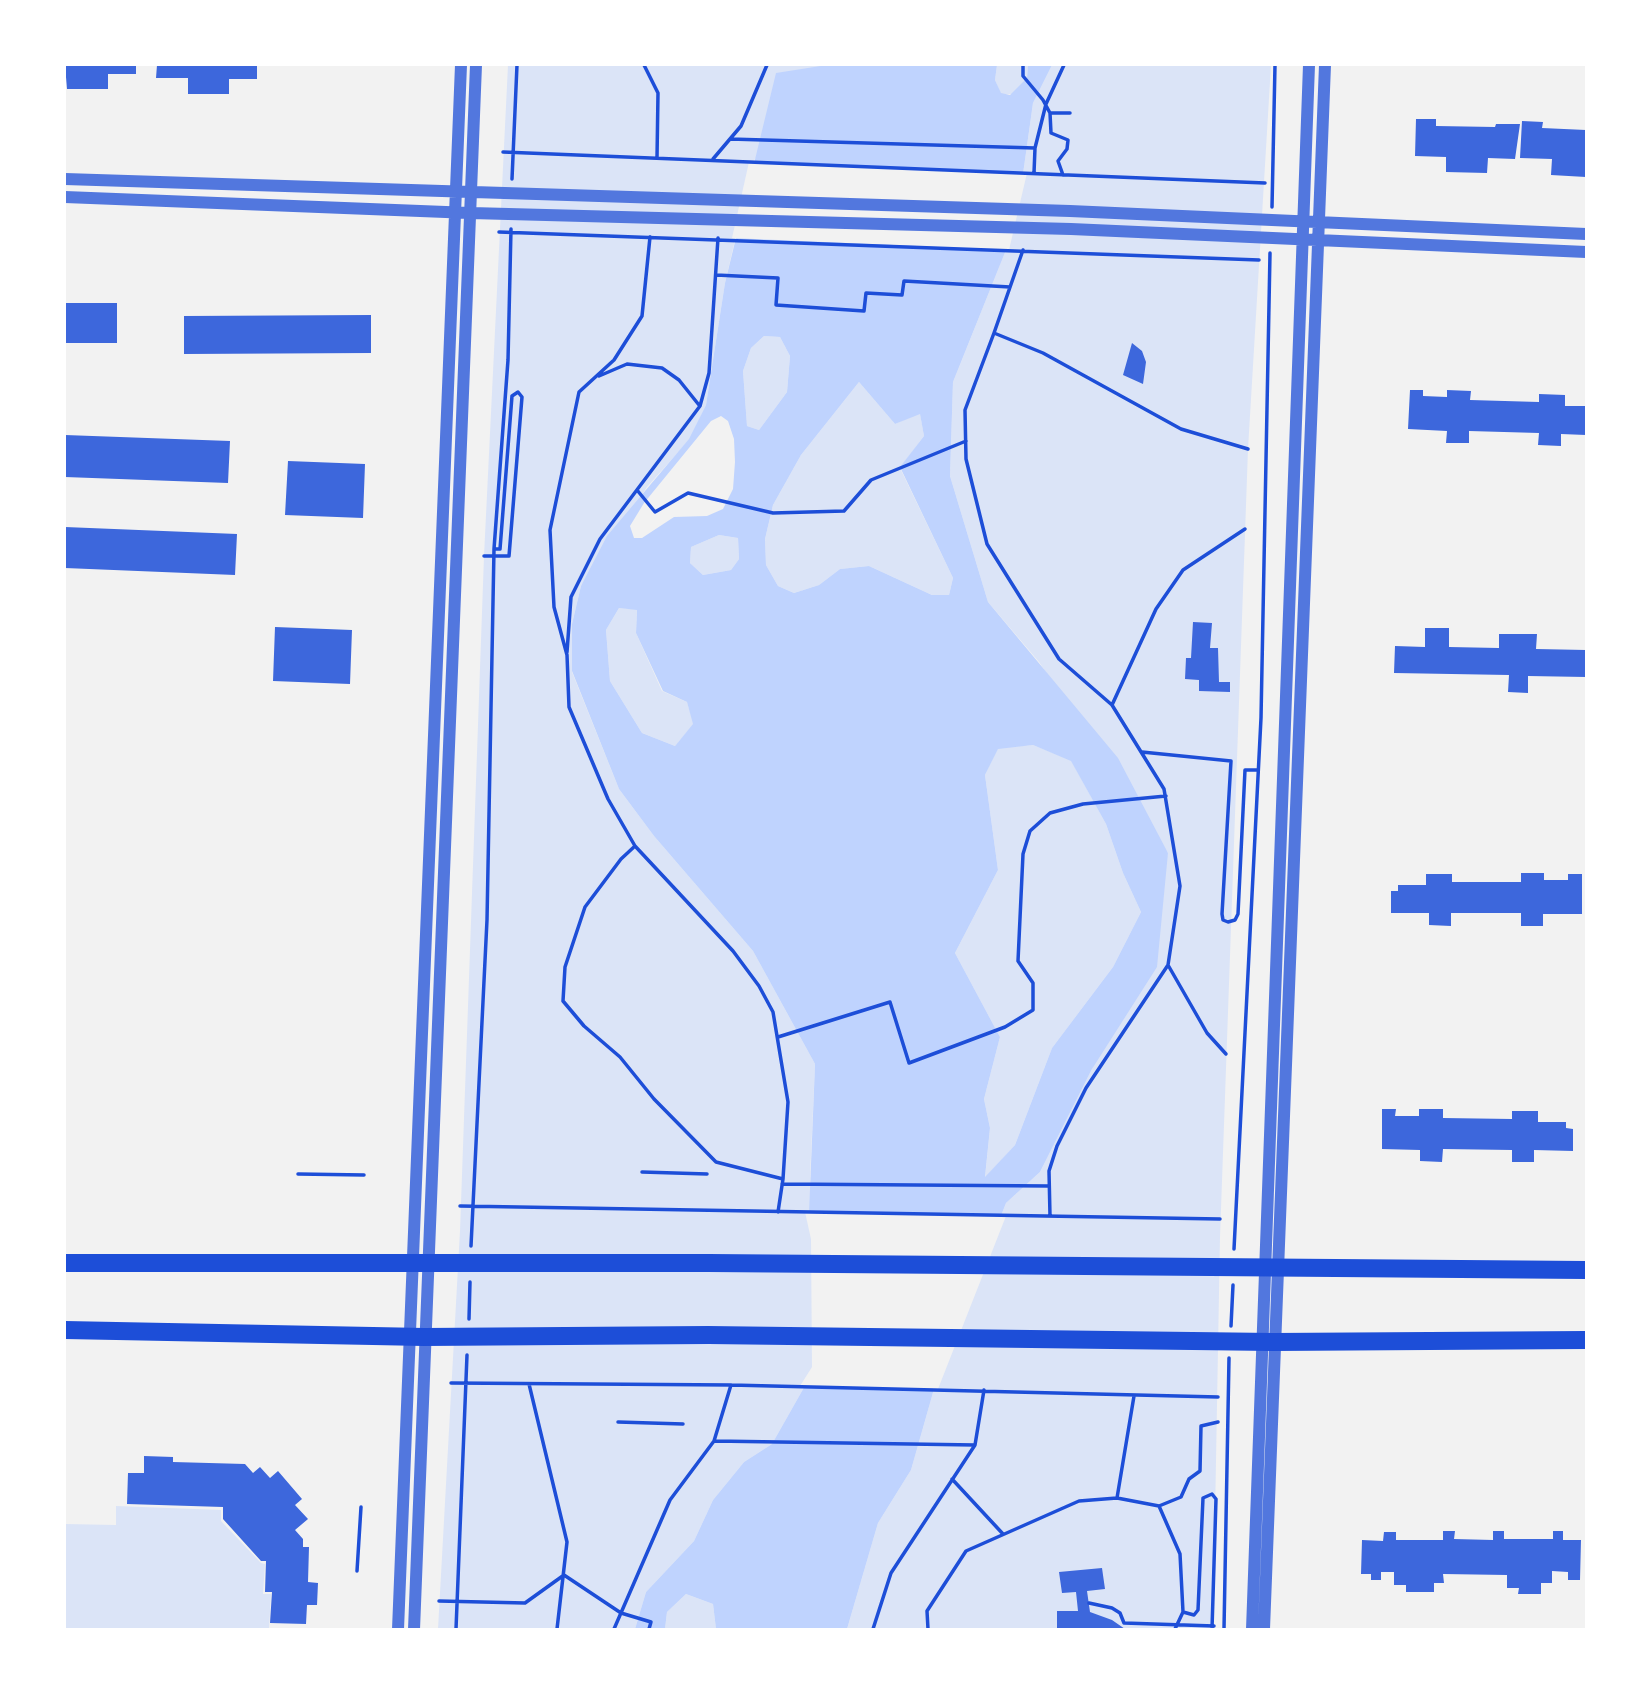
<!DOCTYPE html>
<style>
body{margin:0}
#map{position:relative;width:1651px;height:1694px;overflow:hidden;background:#f2f2f2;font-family:"Golos Text",sans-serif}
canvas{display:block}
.frame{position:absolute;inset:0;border:66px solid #fff;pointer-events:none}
</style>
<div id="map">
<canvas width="1651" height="1694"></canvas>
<div class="frame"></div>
</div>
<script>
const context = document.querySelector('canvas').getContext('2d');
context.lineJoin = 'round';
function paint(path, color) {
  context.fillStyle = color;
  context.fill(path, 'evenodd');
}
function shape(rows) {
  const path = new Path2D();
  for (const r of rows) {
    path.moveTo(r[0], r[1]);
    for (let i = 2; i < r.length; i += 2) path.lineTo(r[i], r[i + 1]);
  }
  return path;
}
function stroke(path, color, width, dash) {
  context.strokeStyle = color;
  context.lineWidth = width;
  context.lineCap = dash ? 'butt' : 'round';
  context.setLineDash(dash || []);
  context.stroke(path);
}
paint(shape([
 [508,65,827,65,819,67,753,162,725,283,706,405,690,439,647,487,581,586,572,624,572,672,619,789,654,836,753,951,815,1064,810,1178,815,1238,815,1368,772,1444,744,1462,713,1500,694,1541,646,1592,635,1629,438,1629,460,1231,484,556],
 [997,65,1028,65,1027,78,1015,94,1001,94,995,80],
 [1052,65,1271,65,1248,449,1220,1237,1213,1629,847,1629,878,1523,911,1470,934,1389,1006,1203,1040,1172,1092,1069,1168,853,1039,662,988,602,950,476,953,382,1006,250,1023,174,1033,103],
 [764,336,780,337,790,356,787,392,759,430,747,426,743,371,751,348],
 [859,382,895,424,920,413,924,436,900,468,953,578,949,595,932,595,869,566,840,569,819,585,794,593,778,586,766,565,765,539,773,505,801,455],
 [719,535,738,538,739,559,731,570,703,575,690,563,691,547],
 [619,608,637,609,636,633,662,691,687,702,694,724,675,746,642,733,610,681,606,630],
 [1033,745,1071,760,1106,824,1123,873,1141,912,1113,967,1052,1048,1015,1145,985,1178,990,1128,984,1099,1000,1037,955,953,998,870,985,775,998,748],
 [116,1506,221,1510,221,1521,261,1563,265,1564,263,1594,271,1594,269,1629,65,1629,65,1524,116,1525],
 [686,1594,713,1604,716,1629,665,1629,667,1612]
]), '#dbe4f7');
paint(shape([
 [827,65,997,65,995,80,1001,93,1010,95,1027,78,1028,65,1052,65,1033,103,1023,174,1006,250,953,382,950,476,988,602,1118,758,1168,853,1157,967,1092,1069,1040,1172,1006,1203,934,1389,911,1470,878,1523,847,1629,716,1629,713,1604,686,1594,667,1612,665,1629,635,1629,646,1592,694,1541,713,1500,744,1462,772,1444,815,1368,815,1258,809,1214,815,1064,753,951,654,836,619,789,572,671,572,624,581,586,607,536,689,439,706,405,725,283,776,73],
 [764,336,780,337,790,356,787,392,759,430,747,426,743,371,751,348],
 [859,382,895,424,920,414,924,436,900,467,953,578,949,595,932,595,869,566,840,569,819,585,794,593,778,586,766,565,765,539,773,505,801,455],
 [721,416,728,421,734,439,735,462,733,489,723,509,707,516,674,517,642,538,634,538,630,526,644,503,711,421],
 [719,535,738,538,739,559,731,570,703,575,690,563,691,547],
 [619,608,637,610,636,633,663,691,687,702,693,724,675,746,642,733,610,681,606,630],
 [1033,745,1071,761,1106,824,1123,873,1141,912,1113,967,1052,1048,1015,1145,985,1177,990,1128,984,1099,1000,1037,955,953,998,870,985,775,998,749]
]), '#bfd3fe');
paint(shape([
 [749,162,1027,173,1009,250,732,238],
 [805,1212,1006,1216,938,1389,800,1386,812,1367,811,1239]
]), '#f2f2f2');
paint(shape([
 [65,65,136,65,136,74,108,74,108,89,67,89],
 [157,65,257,65,257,79,229,79,229,94,188,94,188,78,156,78],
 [1416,119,1436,119,1436,126,1495,127,1496,124,1520,124,1515,159,1488,158,1487,173,1446,172,1446,157,1415,156],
 [1522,121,1543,122,1542,128,1586,130,1586,177,1551,175,1552,159,1520,158],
 [65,303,117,303,117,343,65,343],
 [371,315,371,353,184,354,184,316],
 [1132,343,1142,351,1146,362,1143,384,1123,375],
 [1410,390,1423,390,1423,396,1447,397,1447,390,1471,391,1470,400,1539,402,1539,394,1565,395,1565,406,1586,406,1586,435,1561,434,1561,446,1538,445,1539,433,1469,431,1469,443,1446,443,1447,431,1408,429],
 [65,435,230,441,228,483,65,477],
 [288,461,365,464,363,518,285,515],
 [65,527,237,534,235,575,65,568],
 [1193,622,1212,623,1210,648,1218,648,1219,682,1230,682,1230,692,1199,691,1199,680,1185,679,1186,658,1191,658],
 [275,627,352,630,350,684,273,681],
 [1425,628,1449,628,1449,647,1499,648,1499,634,1537,634,1536,649,1586,650,1586,677,1528,676,1528,693,1508,692,1509,675,1394,673,1395,646,1425,647],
 [1521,873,1544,873,1544,880,1568,880,1568,874,1582,874,1582,914,1543,914,1543,926,1521,926,1521,913,1451,913,1451,926,1429,925,1429,913,1391,913,1391,891,1398,891,1398,885,1426,885,1426,874,1452,874,1452,882,1521,882],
 [1382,1109,1396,1109,1395,1116,1419,1116,1419,1109,1443,1109,1443,1118,1512,1119,1512,1111,1538,1111,1538,1122,1566,1122,1566,1128,1573,1129,1573,1151,1534,1150,1534,1162,1512,1162,1512,1150,1443,1149,1442,1162,1420,1161,1420,1150,1382,1149],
 [144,1456,173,1457,173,1462,245,1464,253,1473,260,1467,270,1478,278,1471,302,1499,295,1505,308,1519,295,1530,303,1539,303,1547,309,1547,308,1582,318,1583,317,1605,307,1605,306,1624,270,1623,272,1592,265,1592,266,1561,261,1561,223,1519,223,1507,127,1504,128,1473,144,1473],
 [1443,1531,1455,1531,1454,1539,1493,1540,1493,1531,1504,1531,1504,1539,1553,1539,1553,1531,1563,1531,1563,1540,1581,1540,1580,1580,1568,1580,1568,1572,1552,1571,1552,1583,1541,1583,1541,1594,1518,1594,1519,1588,1507,1588,1507,1575,1443,1574,1444,1583,1434,1583,1434,1592,1406,1592,1406,1585,1394,1585,1394,1572,1381,1572,1381,1580,1371,1580,1371,1574,1361,1574,1362,1540,1383,1541,1384,1532,1396,1532,1396,1540,1443,1540],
 [1102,1568,1105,1589,1087,1591,1090,1612,1112,1620,1125,1629,1057,1628,1057,1611,1078,1611,1076,1592,1062,1593,1059,1572]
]), '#3d67dc');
stroke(shape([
 [644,65,658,93,657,158],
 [1023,65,1023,76,1043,100,1050,113,1051,133,1068,140,1067,149,1058,161,1063,175],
 [1050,113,1070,113],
 [730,139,1035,148],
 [503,152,1265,183],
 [713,159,741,126,767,65],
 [1034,173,1035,148,1046,104,1064,65],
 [512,179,517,65],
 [1272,207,1275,65],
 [499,232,1259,260],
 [650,237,642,316,614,360,579,392,550,530,554,607,567,655,569,707,608,799,635,846,621,859,585,907,565,967,563,1001,584,1026,620,1057,654,1099,716,1162,783,1179,778,1212],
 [1023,250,994,333,1043,353,1181,429,1248,449],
 [716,275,778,278,776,305,864,311,866,293,902,295,904,281,1010,287],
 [994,333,965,410,966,459,987,544,1059,659,1112,705,1164,789,1180,886,1168,965,1207,1033,1226,1054],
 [599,376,627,364,662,368,679,380,699,405],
 [637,490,655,512,688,493,773,513,844,511,871,480,966,441],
 [484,556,509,556,522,397,518,392,512,396,500,549,494,549],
 [567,652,571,597,600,539,700,406,709,373,718,238],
 [1112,705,1156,609,1183,570,1245,529],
 [1142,752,1231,761,1222,914,1223,920,1228,922,1235,920,1238,914,1245,770,1258,770],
 [635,846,733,951,759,986,773,1012,788,1102,783,1179],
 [778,1037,890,1002,909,1063,1005,1027,1033,1010,1033,983,1018,961,1023,854,1030,831,1050,813,1083,804,1166,796],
 [642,1172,707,1174],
 [298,1174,364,1175],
 [782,1184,1049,1186],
 [460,1206,1220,1219],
 [1050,1216,1049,1171,1057,1146,1086,1088,1168,965],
 [471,1246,487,920,494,549,508,360,511,229],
 [1234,1249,1261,718,1270,253],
 [469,1319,470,1282],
 [1231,1326,1233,1285],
 [451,1383,731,1385,1218,1397],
 [529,1384,567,1542,557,1629],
 [618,1422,683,1424],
 [714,1441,975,1445],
 [952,1479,1003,1534],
 [1117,1498,1159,1506,1180,1554,1183,1612,1175,1629],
 [1159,1506,1181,1497,1189,1479,1200,1471,1201,1426,1218,1422],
 [357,1571,361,1507],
 [439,1601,525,1603,564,1575,621,1613,651,1622,649,1629],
 [1089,1603,1112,1608,1120,1613,1124,1623,1214,1626],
 [1183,1612,1194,1615,1198,1610,1203,1498,1212,1494,1216,1499,1212,1629],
 [456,1629,467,1355],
 [614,1629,670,1500,714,1441,731,1385],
 [873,1629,891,1573,975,1445,984,1390],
 [928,1629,927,1611,966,1551,1079,1501,1117,1498,1134,1396],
 [1224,1629,1229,1358]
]), '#1d4ed8', 3.5);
stroke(shape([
 [65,179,1070,211,1586,234],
 [65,197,471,213,1071,229,1586,252],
 [398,1629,461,65],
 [414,1629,476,65],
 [1252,1629,1309,65],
 [1264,1629,1325,65]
]), '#5277de', 12);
stroke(shape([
 [65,1263,709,1263,1586,1270],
 [65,1330,424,1337,708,1335,1273,1342,1586,1340]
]), '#1d4ed8', 18);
</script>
